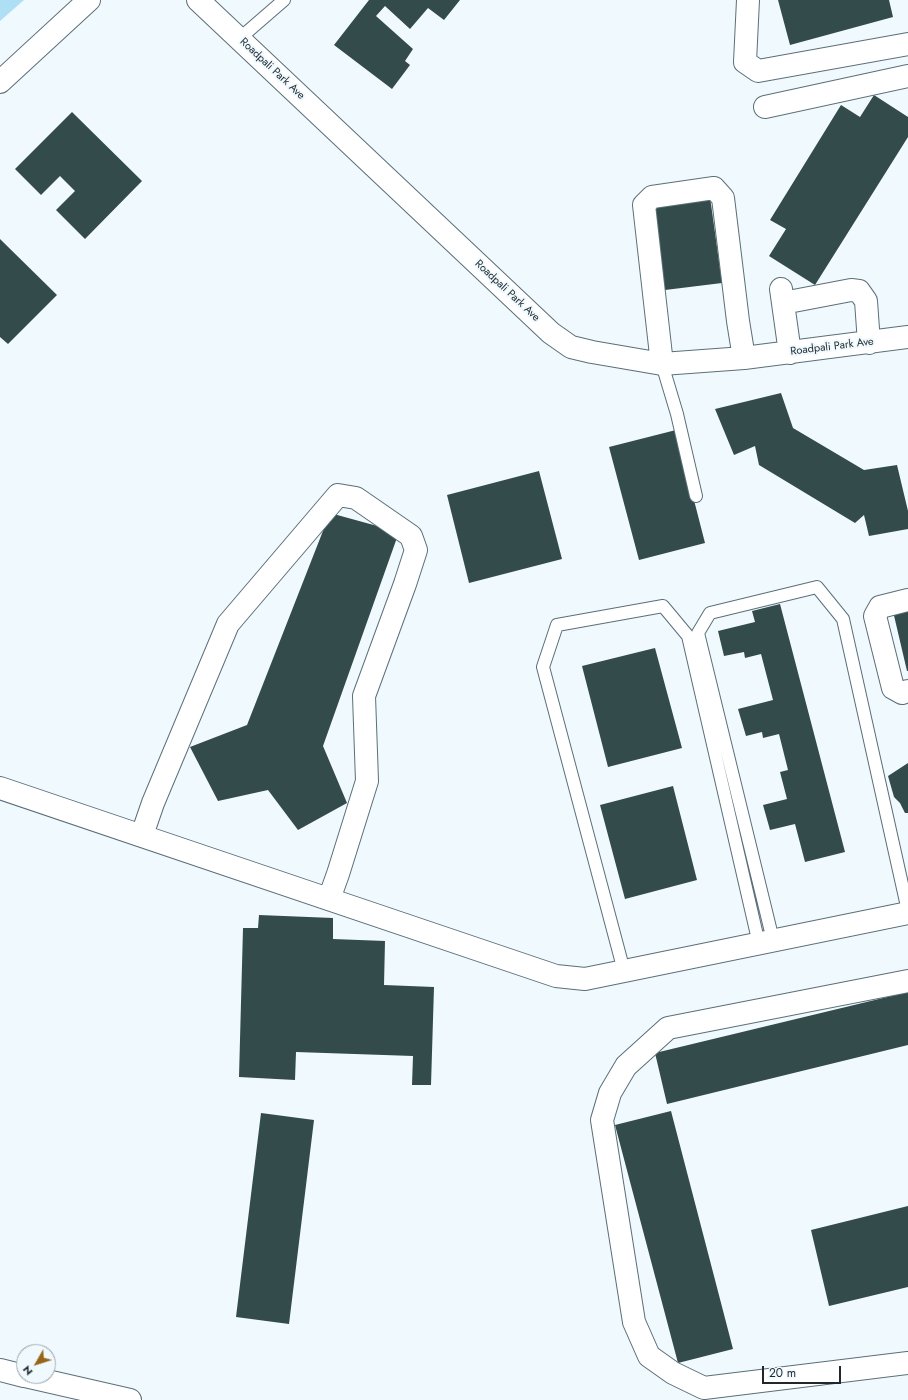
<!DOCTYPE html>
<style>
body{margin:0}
#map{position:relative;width:908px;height:1400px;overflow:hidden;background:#f0f9fe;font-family:Jost,sans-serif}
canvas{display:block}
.north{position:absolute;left:16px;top:1344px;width:40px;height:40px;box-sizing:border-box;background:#f0f9fe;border:1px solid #9ca5aa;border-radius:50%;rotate:231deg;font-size:11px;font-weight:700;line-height:16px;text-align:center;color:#1f282c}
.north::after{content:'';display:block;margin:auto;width:14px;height:18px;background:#976519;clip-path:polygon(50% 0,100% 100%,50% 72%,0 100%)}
.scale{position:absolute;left:762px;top:1366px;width:79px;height:18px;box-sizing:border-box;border:2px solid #1f282c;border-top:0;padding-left:5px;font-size:12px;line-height:14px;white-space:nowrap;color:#1f282c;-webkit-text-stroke:3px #f0f9fe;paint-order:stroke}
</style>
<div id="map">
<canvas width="908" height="1400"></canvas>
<div class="north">N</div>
<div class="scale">20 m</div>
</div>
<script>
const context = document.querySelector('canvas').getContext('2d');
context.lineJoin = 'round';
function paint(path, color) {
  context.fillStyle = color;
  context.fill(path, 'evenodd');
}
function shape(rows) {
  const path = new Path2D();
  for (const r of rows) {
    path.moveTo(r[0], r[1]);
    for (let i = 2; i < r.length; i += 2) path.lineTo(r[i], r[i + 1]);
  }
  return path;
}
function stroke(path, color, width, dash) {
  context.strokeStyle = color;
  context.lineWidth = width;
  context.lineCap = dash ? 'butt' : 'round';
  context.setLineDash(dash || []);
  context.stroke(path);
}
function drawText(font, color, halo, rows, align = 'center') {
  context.font = font + ' Jost,sans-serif';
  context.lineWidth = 4;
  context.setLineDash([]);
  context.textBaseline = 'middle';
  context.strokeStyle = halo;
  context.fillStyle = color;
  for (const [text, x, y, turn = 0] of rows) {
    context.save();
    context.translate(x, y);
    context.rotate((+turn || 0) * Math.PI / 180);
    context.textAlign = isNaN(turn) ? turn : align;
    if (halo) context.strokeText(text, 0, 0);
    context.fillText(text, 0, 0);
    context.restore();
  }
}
paint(shape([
 [0,0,24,0,0,21]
]), '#aedff5');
paint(shape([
 [369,0,460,0,444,20,428,8,410,29,385,6,376,16,413,49,405,61,410,65,392,89,334,45],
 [778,0,889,0,893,17,790,45],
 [874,95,908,117,908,137,815,285,769,256,786,229,770,220,841,105,860,117],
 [72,112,142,181,85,239,56,210,75,191,60,176,41,195,15,169],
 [710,197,722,283,665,290,653,204],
 [0,239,57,295,8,344,0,337],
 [781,393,793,428,864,470,897,465,908,511,908,529,869,536,864,515,855,523,759,465,755,446,734,455,715,409],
 [676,430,705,543,639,560,609,447],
 [539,471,562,559,469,583,447,495],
 [330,513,399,532,323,746,347,803,298,830,268,790,218,801,190,747,247,725],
 [908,603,908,671,907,671,892,607],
 [780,604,845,852,805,862,795,824,770,830,763,805,787,799,780,772,788,770,779,734,763,738,762,732,746,736,738,709,773,700,761,654,745,658,744,652,724,656,718,631,755,622,752,611],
 [655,648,682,748,608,767,582,666],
 [908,763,908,813,905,813,900,803,894,797,888,776],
 [673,786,697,880,625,899,600,805],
 [259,915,333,918,333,939,385,941,384,985,434,987,431,1085,412,1085,413,1056,296,1052,295,1080,239,1077,243,928,258,928],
 [908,992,908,1045,667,1104,655,1053],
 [671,1111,733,1349,678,1363,615,1125],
 [261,1113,314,1120,289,1324,236,1317],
 [908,1206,908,1287,829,1306,811,1230]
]), '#334b4b');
const lane = shape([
 [239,39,284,0],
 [662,364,677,414,696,496],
 [773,940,698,633,710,613,817,587,843,619,908,911],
 [624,971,543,667,557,625,663,606,688,636,759,944]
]);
const street = shape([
 [198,0,551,333,571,347,592,352,662,364,744,358,908,337],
 [748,0,745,62,758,71,908,44],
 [765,107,908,76],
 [781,289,790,353],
 [783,303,851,290,859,291,866,301,869,343],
 [662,364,644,205,652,197,714,188,723,198,738,321,744,358],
 [908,600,880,607,875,616,893,688,902,693,908,691],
 [0,788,556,976,585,979,908,913],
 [142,835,153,803,228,624,338,495,356,498,411,536,416,550,405,584,364,696,367,781,338,874,329,899],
 [908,981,668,1028,626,1066,610,1093,602,1120,634,1322,649,1356,673,1373,704,1388,908,1363]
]);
const secondary = shape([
 [0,82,89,0],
 [0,1370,24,1376],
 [25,1376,130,1400]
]);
stroke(lane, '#5b6f79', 14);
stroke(street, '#5b6f79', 24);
stroke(secondary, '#5b6f79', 24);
stroke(lane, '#fff', 12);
stroke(street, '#fff', 22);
stroke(secondary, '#fff', 22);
drawText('11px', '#1f282c', '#f0f9fe', [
 ["Roadpali Park Ave",272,69,43],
 ["Roadpali Park Ave",507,291,43],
 ["Roadpali Park Ave",832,347,-7]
]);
</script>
